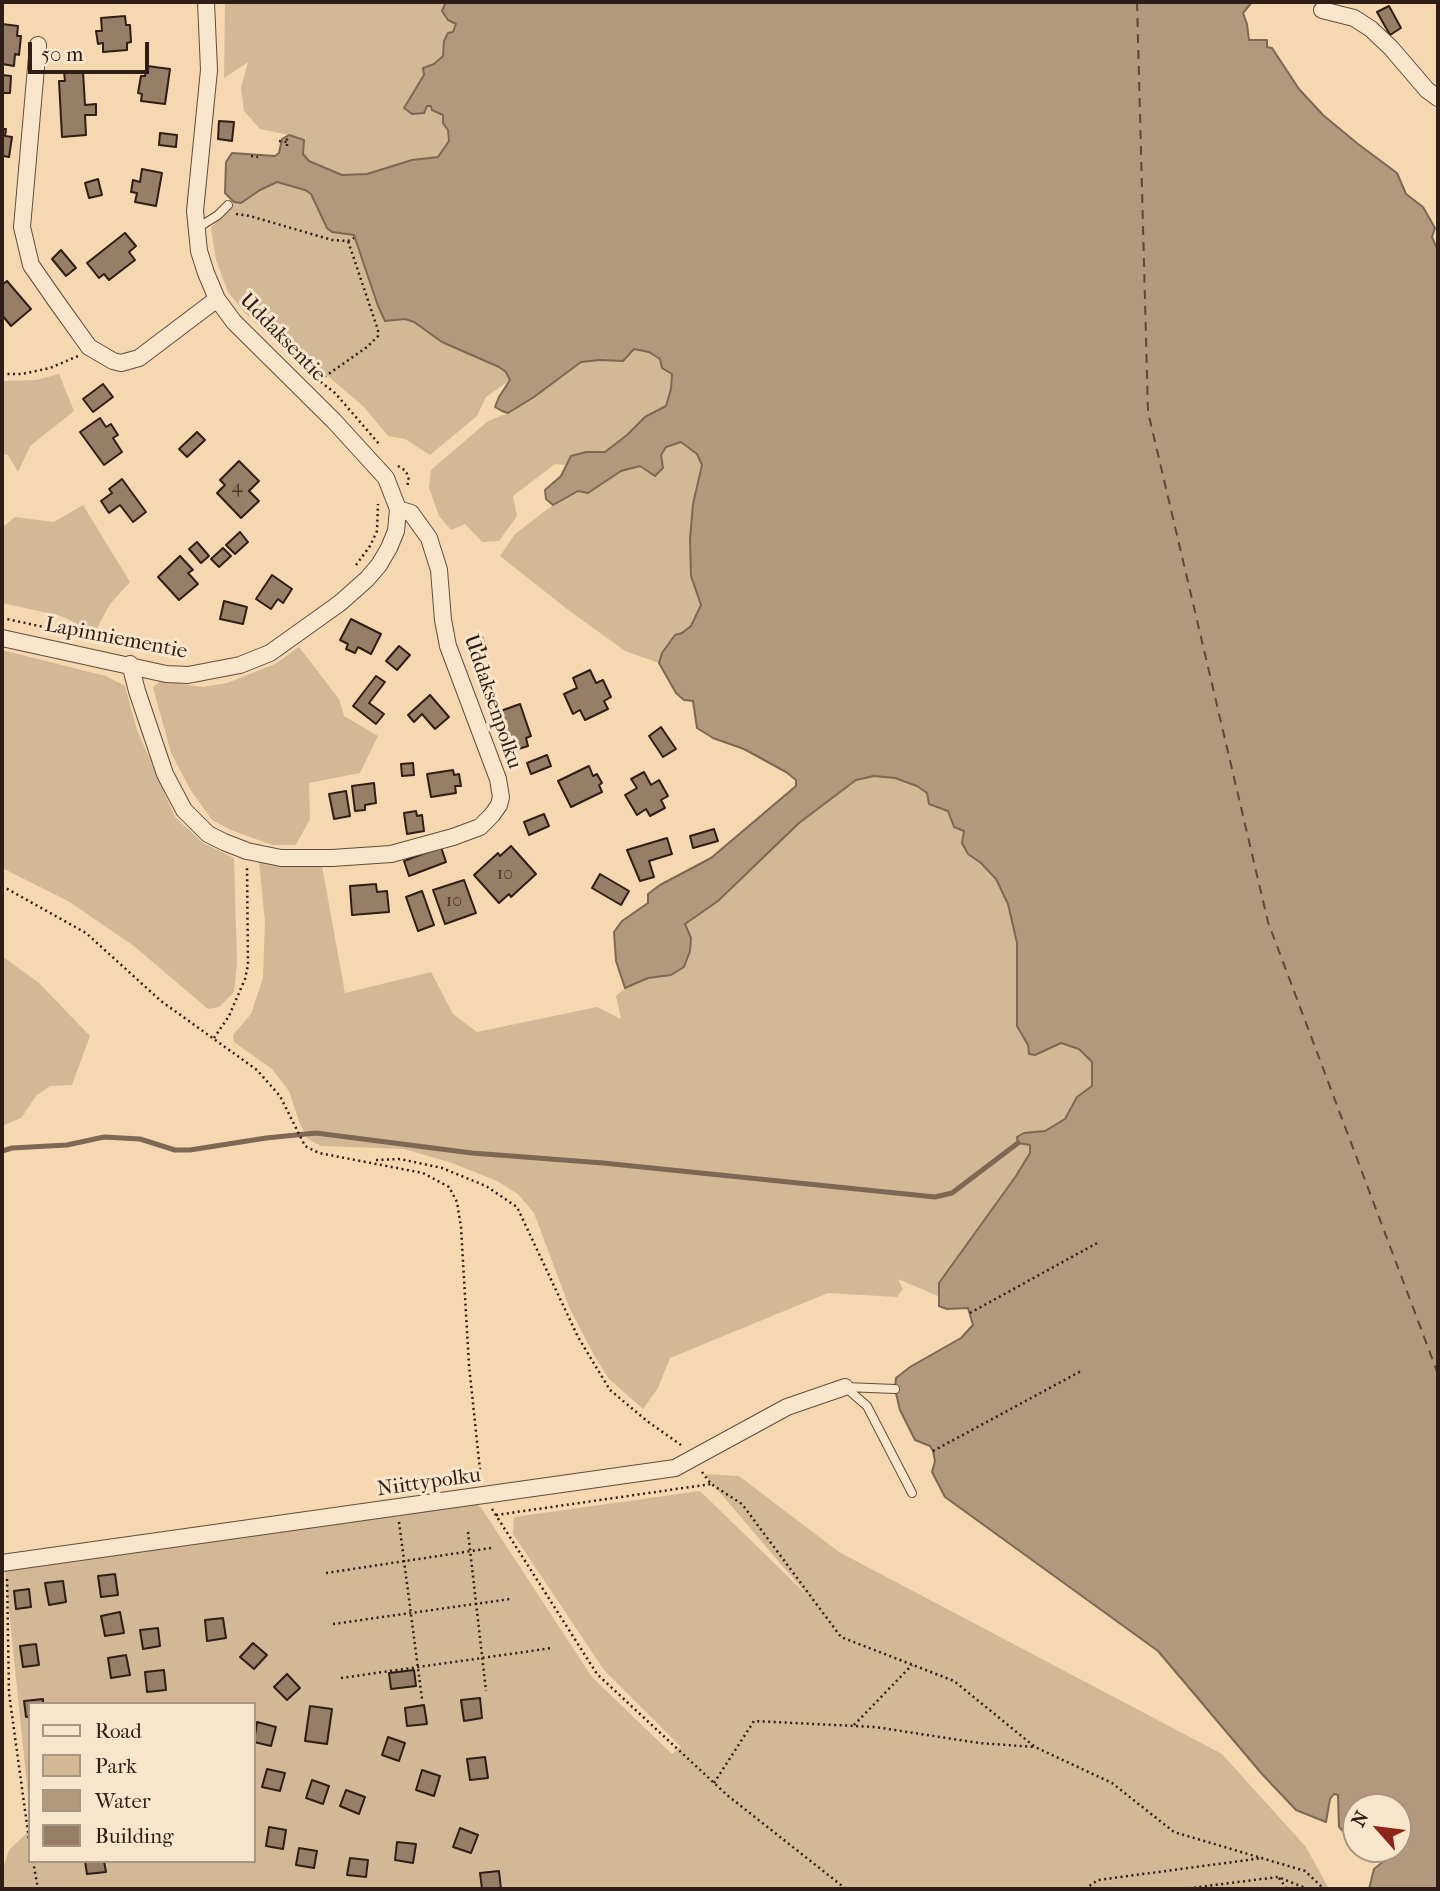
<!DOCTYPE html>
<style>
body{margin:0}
#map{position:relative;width:1440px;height:1891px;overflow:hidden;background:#f5d8b0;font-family:"IM FELL French Canon",serif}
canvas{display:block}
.frame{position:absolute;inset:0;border:4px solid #2f1d17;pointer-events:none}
.legend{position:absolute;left:28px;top:1702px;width:228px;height:161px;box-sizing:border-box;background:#f8e6cc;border:2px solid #a89684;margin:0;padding:9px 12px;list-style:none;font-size:21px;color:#2f1d17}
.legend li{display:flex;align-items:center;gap:14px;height:35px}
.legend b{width:35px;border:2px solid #a89684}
.north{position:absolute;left:1342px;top:1793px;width:70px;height:70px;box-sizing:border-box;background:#f8e6cc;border:2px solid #a89684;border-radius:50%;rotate:298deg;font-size:19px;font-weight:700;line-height:28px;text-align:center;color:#2f1d17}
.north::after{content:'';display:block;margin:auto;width:24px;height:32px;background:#8f2418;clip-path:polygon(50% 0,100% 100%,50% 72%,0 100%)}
.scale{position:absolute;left:28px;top:42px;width:121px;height:32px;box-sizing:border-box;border:4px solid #2f1d17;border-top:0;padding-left:9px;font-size:21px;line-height:24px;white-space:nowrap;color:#2f1d17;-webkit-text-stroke:5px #f8e6cc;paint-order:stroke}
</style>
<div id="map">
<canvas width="1440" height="1891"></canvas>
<div class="frame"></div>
<ul class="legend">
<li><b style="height:9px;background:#f8e6cc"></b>Road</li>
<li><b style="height:19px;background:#d3b896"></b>Park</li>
<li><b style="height:19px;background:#b2987c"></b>Water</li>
<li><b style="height:19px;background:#967e67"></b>Building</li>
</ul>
<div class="north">N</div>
<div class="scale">50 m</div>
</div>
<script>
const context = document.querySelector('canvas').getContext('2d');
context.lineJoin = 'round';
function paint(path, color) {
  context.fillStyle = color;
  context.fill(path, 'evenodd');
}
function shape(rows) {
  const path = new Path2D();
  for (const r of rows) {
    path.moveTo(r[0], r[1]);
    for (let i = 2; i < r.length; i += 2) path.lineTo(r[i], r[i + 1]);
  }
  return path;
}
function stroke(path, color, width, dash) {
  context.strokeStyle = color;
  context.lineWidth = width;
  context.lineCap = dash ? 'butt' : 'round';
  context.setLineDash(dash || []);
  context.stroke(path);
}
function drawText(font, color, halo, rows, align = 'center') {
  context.font = font + ' "IM FELL French Canon",serif';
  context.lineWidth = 6;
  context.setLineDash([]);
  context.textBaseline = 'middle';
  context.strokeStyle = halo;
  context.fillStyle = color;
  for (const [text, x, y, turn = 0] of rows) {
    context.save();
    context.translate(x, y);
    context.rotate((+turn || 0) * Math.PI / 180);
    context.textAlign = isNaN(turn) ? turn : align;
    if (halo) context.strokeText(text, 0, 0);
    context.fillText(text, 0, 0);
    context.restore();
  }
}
paint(shape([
 [225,2,446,2,442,11,457,24,453,33,444,41,443,56,434,64,424,66,424,75,404,107,412,114,424,113,427,106,431,106,443,115,448,130,449,141,438,157,412,160,367,174,342,175,309,161,289,135,260,129,244,111,241,88,248,62,224,78],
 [277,182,305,190,311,194,327,228,332,232,354,234,393,321,405,319,414,322,442,342,499,367,506,372,510,380,486,397,477,416,430,455,405,439,388,436,364,407,328,376,292,358,244,312,228,292,216,260,211,228,234,202,241,203,260,190],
 [634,349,649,352,660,359,662,368,672,374,671,389,666,406,645,417,627,435,605,452,571,456,565,465,555,464,513,496,517,516,499,541,482,542,465,524,451,530,439,516,429,488,431,470,488,421,508,413,534,397,581,362,600,360,623,361],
 [59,374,74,411,30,446,18,472,8,455,2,454,2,381,36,380],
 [682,442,697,454,702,465,691,576,701,605,691,626,662,653,659,663,625,651,567,609,500,556,515,534,553,505,578,491,588,492,621,471,640,466,655,476,661,455,666,446],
 [83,505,130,582,110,604,95,632,61,616,2,603,2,528,15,517,54,522],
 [299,647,339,699,344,716,378,736,360,773,309,783,310,819,296,845,272,845,231,830,212,820,190,789,171,753,153,687,161,681,203,687,227,683,275,664],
 [2,650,106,676,125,686,137,730,175,817,203,843,234,858,237,963,234,992,219,1007,208,1009,134,946,68,901,2,868],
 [874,776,895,778,917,786,927,793,948,811,954,827,964,831,968,854,981,863,996,879,1008,904,1017,943,1017,1026,1035,1055,1061,1043,1077,1044,1110,1076,1066,1119,1045,1131,1024,1133,1031,1145,1030,1152,1016,1176,939,1283,938,1296,898,1279,903,1289,897,1297,828,1293,670,1358,658,1388,643,1409,609,1379,595,1357,570,1309,534,1213,518,1194,497,1181,452,1163,404,1149,321,1146,308,1139,300,1124,289,1091,272,1069,234,1042,233,1035,251,1014,263,978,265,921,259,862,277,866,322,866,345,993,431,972,453,1014,477,1032,597,1007,621,1019,616,996,625,988,648,978,671,975,685,924,718,901,799,823,835,795,856,780],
 [2,956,39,983,90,1036,72,1085,50,1086,36,1096,21,1118,2,1126],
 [704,1474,739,1476,839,1552,1222,1754,1306,1847,1329,1889,2,1889,2,1871,9,1850,30,1830,30,1861,254,1861,254,1704,30,1704,30,1815,5,1571,476,1503,482,1509,592,1677,672,1754,681,1747,604,1670,513,1534,514,1517,700,1491,809,1597]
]), '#d3b896');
const water = shape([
 [446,2,1252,2,1243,13,1247,24,1249,40,1267,40,1267,47,1272,48,1299,89,1323,115,1358,144,1397,173,1406,194,1423,207,1435,228,1432,237,1438,251,1438,1889,1369,1889,1374,1869,1393,1854,1390,1849,1398,1849,1398,1807,1356,1807,1356,1844,1339,1827,1338,1795,1334,1794,1330,1799,1326,1822,1296,1810,1262,1774,1158,1651,945,1497,932,1472,935,1461,933,1451,930,1446,915,1440,900,1410,895,1389,896,1378,910,1367,961,1338,973,1325,968,1308,947,1309,939,1306,939,1283,1016,1176,1030,1153,1030,1145,1018,1143,1017,1137,1024,1133,1045,1131,1065,1119,1077,1097,1092,1086,1092,1062,1079,1049,1061,1043,1035,1055,1029,1054,1028,1045,1017,1026,1017,943,1008,904,996,879,981,863,968,854,962,843,964,831,954,827,948,811,929,804,927,793,917,786,895,778,874,776,856,780,799,823,718,901,685,924,691,938,690,951,684,967,671,975,648,978,625,988,616,961,614,932,622,921,648,903,648,894,660,885,711,858,796,786,796,780,786,772,744,749,713,738,697,728,693,701,684,700,676,693,659,663,662,653,675,635,682,633,691,626,701,605,691,576,690,539,693,504,702,465,697,454,681,442,666,447,661,455,663,468,655,476,640,466,621,471,588,493,578,491,553,505,546,499,545,490,561,476,571,456,586,452,605,452,627,435,645,417,666,406,671,389,672,374,662,368,660,359,649,352,634,349,623,361,600,360,581,362,534,397,508,413,502,411,495,407,499,397,510,380,506,372,499,367,442,342,414,322,405,319,385,321,378,306,354,235,332,232,327,228,311,194,305,190,277,182,260,190,241,203,234,202,225,193,226,162,232,153,275,156,279,153,282,139,289,135,304,140,303,154,309,161,342,175,367,174,412,160,438,157,449,141,448,130,443,123,443,115,432,110,431,106,427,106,424,113,412,114,404,108,424,75,423,68,434,64,443,56,444,41,448,33,453,32,456,24,448,20,442,11,446,2]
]);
paint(water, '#b2987c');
stroke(water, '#7e6754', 2);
stroke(shape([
 [2,1151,12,1148,67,1145,104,1137,140,1139,175,1150,190,1150,266,1138,316,1133,472,1153,603,1163,935,1197,952,1193,1018,1143]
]), '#7e6754', 5);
stroke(shape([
 [1137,2,1148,412,1268,922,1438,1374]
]), '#5d483a', 2, [9, 7]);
const building = shape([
 [1389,6,1401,28,1390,35,1377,12,1389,6],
 [125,16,126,25,130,25,131,42,127,43,127,50,103,52,103,43,98,44,96,31,102,31,101,18,125,16],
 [2,24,18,26,17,36,21,36,19,55,15,54,14,66,2,64,2,24],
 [147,66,170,69,165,104,141,101,142,94,138,93,141,76,145,76,147,66],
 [83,71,85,105,96,104,96,115,85,115,86,135,62,137,59,81,65,81,64,72,83,71],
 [2,75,11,76,10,93,2,93,2,75],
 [219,121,234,122,232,141,218,139,219,121],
 [2,129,6,129,5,136,12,137,9,157,3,156,2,162,2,129],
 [160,133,177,135,176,147,159,145,160,133],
 [142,169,162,173,156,206,135,202,137,193,131,192,133,180,140,182,142,169],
 [98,179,102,195,89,198,85,183,98,179],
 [125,233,136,246,129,252,135,260,109,280,104,274,99,278,87,263,125,233],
 [61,250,76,268,66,276,52,259,61,250],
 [7,281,31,309,11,326,2,315,2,285,7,281],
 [103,384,113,397,93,412,83,399,103,384],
 [100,418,106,427,111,424,118,435,113,438,122,452,104,465,80,432,100,418],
 [197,432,205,440,187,457,179,449,197,432],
 [239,461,259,481,249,491,259,501,241,518,217,493,225,485,220,480,239,461],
 [122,479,146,512,133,522,120,505,109,513,101,501,112,493,109,489,122,479],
 [240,532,248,542,235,554,226,545,240,532],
 [197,542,209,556,201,563,189,549,197,542],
 [223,548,231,556,219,567,211,559,223,548],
 [180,556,193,570,188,573,198,584,179,600,158,577,180,556],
 [272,575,292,589,283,603,278,599,271,609,256,599,272,575],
 [224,601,247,607,243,624,220,619,224,601],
 [351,619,381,634,371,654,358,647,355,653,346,649,348,644,340,640,351,619],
 [482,637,486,649,472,654,467,643,482,637],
 [399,646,410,655,397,670,386,661,399,646],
 [590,670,596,683,603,680,611,697,604,701,608,709,585,720,580,710,573,714,564,694,577,688,573,678,590,670],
 [376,676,385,682,369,703,384,714,376,724,353,706,376,676],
 [430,695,449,717,435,729,422,714,414,722,408,715,430,695],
 [520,704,531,736,526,738,528,746,509,752,504,736,500,737,496,728,500,726,495,713,520,704],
 [661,727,676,749,663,757,649,736,661,727],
 [547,755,551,766,531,774,527,763,547,755],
 [413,763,414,775,402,776,401,764,413,763],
 [589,766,593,776,597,774,602,783,599,785,602,792,571,807,558,781,589,766],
 [453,770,454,775,459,774,461,786,455,786,456,793,431,797,427,774,453,770],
 [644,772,651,785,659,780,668,796,661,800,665,808,650,816,646,809,637,815,625,795,637,788,631,779,644,772],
 [374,783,376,803,365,805,365,810,355,811,352,786,374,783],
 [346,791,350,816,334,819,329,794,346,791],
 [416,811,417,816,422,815,424,831,407,834,404,813,416,811],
 [544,814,549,826,529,835,524,822,544,814],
 [714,829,718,841,693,848,690,836,714,829],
 [667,838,672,854,649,861,654,877,640,881,627,850,667,838],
 [511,846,536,874,511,897,509,894,499,903,474,875,498,853,500,856,511,846],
 [441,847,446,862,409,876,404,861,441,847],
 [600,874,629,891,621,905,592,888,600,874],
 [464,880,476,913,445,924,433,890,464,880],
 [376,884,377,892,387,891,389,912,352,915,350,886,376,884],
 [422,891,434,925,418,931,406,897,422,891],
 [115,1574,118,1595,101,1597,98,1576,115,1574],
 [63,1581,66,1602,49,1605,45,1583,63,1581],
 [29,1589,31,1607,16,1609,14,1591,29,1589],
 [120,1612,124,1633,105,1636,101,1616,120,1612],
 [223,1618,226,1638,207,1641,205,1620,223,1618],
 [158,1628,160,1646,143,1649,140,1630,158,1628],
 [253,1643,267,1655,254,1669,240,1657,253,1643],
 [36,1644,39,1665,23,1667,20,1646,36,1644],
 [126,1655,130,1675,111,1678,108,1658,126,1655],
 [164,1670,166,1690,147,1692,145,1672,164,1670],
 [414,1670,416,1686,391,1689,389,1673,414,1670],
 [287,1674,300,1688,287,1700,274,1687,287,1674],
 [480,1698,482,1718,464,1721,461,1700,480,1698],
 [43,1699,43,1704,30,1704,30,1716,26,1717,24,1701,43,1699],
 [424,1705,427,1724,407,1726,405,1708,424,1705],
 [310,1706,332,1709,327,1744,305,1741,310,1706],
 [257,1722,276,1727,271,1746,254,1742,257,1722],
 [388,1737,405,1743,399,1761,382,1755,388,1737],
 [485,1757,488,1778,470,1780,467,1759,485,1757],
 [267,1769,285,1773,280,1791,262,1787,267,1769],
 [422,1770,440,1776,434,1796,416,1790,422,1770],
 [312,1780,329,1786,323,1804,306,1798,312,1780],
 [346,1790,365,1797,359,1814,340,1806,346,1790],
 [269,1827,286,1830,283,1849,266,1846,269,1827],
 [460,1828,478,1835,471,1853,453,1847,460,1828],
 [397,1842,416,1844,413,1863,395,1860,397,1842],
 [299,1848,317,1851,314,1868,296,1865,299,1848],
 [350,1858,368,1860,366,1877,347,1875,350,1858],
 [85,1861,104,1861,106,1872,87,1874,85,1861],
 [499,1871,501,1889,482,1889,480,1873,499,1871]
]);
paint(building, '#967e67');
stroke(building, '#2f1d17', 2);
const service = shape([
 [196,229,218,215,228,205],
 [845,1387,867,1406,912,1493],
 [845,1387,895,1389]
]);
const minor = shape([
 [1322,10,1354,18,1371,29,1391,48,1427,90,1438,98],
 [38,45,22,227,31,265,56,301,89,347,113,361,121,363,139,358,217,299],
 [2,638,166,674,188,675,240,665,270,653,340,603,367,579,379,565,389,548,396,531,398,509,386,478,334,421,234,322,217,299,206,273,199,251,195,211,209,70,206,2],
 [130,664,137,691,165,774,184,810,208,834,224,842,247,851,281,858,332,858,391,854,453,837,480,827,492,815,499,805,501,797,498,779,448,646,443,620,439,570,429,538,411,513,398,509],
 [2,1563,675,1468,787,1407,845,1387]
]);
stroke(service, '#604c3d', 10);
stroke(minor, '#604c3d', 18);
stroke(shape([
 [279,141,287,142],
 [287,146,287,138],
 [251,156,258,157],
 [236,214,250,216,332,240,348,241,354,238],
 [2,374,22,374,50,368,78,356],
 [312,375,335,393,380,445],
 [320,380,367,347,378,336,378,330,348,241],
 [398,466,406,471,409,480,407,486],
 [356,565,370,546,377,531,378,504],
 [2,618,81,635,92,640],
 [2,886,86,933,161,1001,257,1070,280,1096,305,1146,319,1153,423,1173,449,1187,457,1202,461,1227,469,1365,481,1480],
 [214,1038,229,1016,245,979,248,965,247,868],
 [376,1160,400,1159,442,1168,486,1186,517,1207,578,1337,610,1390,647,1421,681,1445],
 [970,1313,1099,1242],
 [933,1451,1083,1370],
 [702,1472,711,1484,742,1504,841,1637,954,1681,1035,1747,1112,1783,1174,1832,1305,1871,1324,1889],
 [492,1509,597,1674,727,1795,846,1889],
 [496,1515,711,1484],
 [399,1522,422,1699],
 [468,1532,486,1691],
 [326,1573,491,1548],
 [7,1579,9,1693,30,1847],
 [333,1624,510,1599],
 [341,1678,552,1648],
 [854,1725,912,1665],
 [714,1783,754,1721,875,1727,979,1743,1035,1747],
 [33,1861,38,1889],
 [1279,1878,1287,1889],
 [1085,1889,1098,1880,1263,1858],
 [1183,1889,1278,1877,1308,1889]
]), '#2f1d17', 2.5, [2, 3.5]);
stroke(service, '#f8e6cc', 8);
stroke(minor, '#f8e6cc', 16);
drawText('18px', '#49352b', null, [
 ["4",237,488],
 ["10",505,875],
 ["10",454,902]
]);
drawText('21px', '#2f1d17', '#f8e6cc', [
 ["Uddaksentie",282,338,46],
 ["Lapinniementie",116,639,11],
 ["Uddaksenpolku",492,702,71],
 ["Niittypolku",429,1483,-8]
]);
</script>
